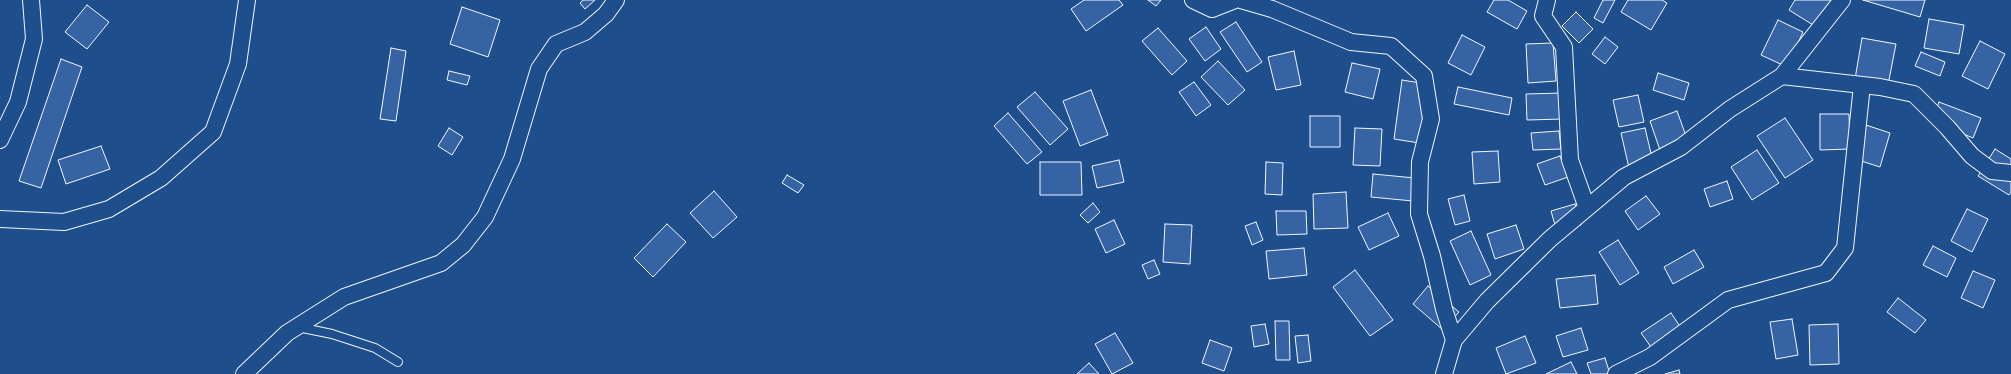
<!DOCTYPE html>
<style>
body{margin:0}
canvas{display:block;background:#1f4e8c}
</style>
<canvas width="2011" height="374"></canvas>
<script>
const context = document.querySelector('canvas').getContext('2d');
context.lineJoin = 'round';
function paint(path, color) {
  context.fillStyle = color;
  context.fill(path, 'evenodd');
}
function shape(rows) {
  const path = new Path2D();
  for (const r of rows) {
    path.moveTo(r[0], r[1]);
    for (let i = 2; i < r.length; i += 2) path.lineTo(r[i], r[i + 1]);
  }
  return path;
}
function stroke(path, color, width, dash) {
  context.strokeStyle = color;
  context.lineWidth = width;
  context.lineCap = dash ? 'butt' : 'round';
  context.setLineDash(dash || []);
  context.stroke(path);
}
const building = shape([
 [583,0,595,0,585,9,580,3,583,0],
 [1084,0,1119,0,1123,5,1086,31,1071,9,1084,0],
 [1148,0,1161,0,1156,6,1148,0],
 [1494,0,1508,0,1527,11,1517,29,1487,12,1494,0],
 [1603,0,1615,0,1603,23,1594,18,1603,0],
 [1628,0,1662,0,1667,3,1651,30,1621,12,1628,0],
 [1795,0,1832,0,1843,6,1826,33,1789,10,1795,0],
 [1863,0,1925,0,1920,17,1863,0],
 [87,5,109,22,87,49,65,32,87,5],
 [462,7,500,20,488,57,450,44,462,7],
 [1576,12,1593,29,1579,43,1562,26,1576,12],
 [1929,19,1964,25,1959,54,1924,48,1929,19],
 [1778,20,1803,32,1787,67,1761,55,1778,20],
 [1236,22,1262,62,1247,72,1220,32,1236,22],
 [1206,27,1221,49,1205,61,1189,39,1206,27],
 [1158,28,1187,61,1172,75,1142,41,1158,28],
 [1462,35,1485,47,1471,75,1448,63,1462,35],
 [1605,37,1618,47,1605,64,1592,54,1605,37],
 [1862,38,1896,44,1888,85,1855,79,1862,38],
 [1980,41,2005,54,1988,89,1962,76,1980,41],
 [1553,43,1556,81,1528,83,1526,44,1553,43],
 [391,48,406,51,396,121,380,119,391,48],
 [1294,51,1301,85,1276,90,1268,57,1294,51],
 [1921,52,1945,62,1940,76,1915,66,1921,52],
 [61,59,82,67,41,188,19,181,61,59],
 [1218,61,1245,90,1228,105,1201,77,1218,61],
 [1352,63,1380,69,1373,99,1345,92,1352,63],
 [449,71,470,76,467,85,447,80,449,71],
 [1658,73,1689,83,1684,100,1653,90,1658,73],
 [1402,80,1433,85,1426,144,1394,139,1402,80],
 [1194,82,1211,105,1196,116,1179,92,1194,82],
 [1458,87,1512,98,1509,115,1454,104,1458,87],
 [1091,90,1108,135,1080,146,1063,101,1091,90],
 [1035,92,1068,129,1050,145,1017,107,1035,92],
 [1562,93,1563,119,1527,120,1526,94,1562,93],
 [1638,95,1644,122,1619,127,1613,100,1638,95],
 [1939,102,1981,118,1973,138,1932,121,1939,102],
 [1677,111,1690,147,1662,156,1650,121,1677,111],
 [1008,113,1042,152,1027,164,994,126,1008,113],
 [1820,114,1849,114,1850,149,1820,150,1820,114],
 [1310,116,1340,116,1340,147,1310,147,1310,116],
 [1785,118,1813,160,1785,178,1757,136,1785,118],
 [1866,125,1890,133,1880,167,1855,159,1866,125],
 [449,128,463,137,452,155,438,146,449,128],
 [1355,128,1382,129,1380,166,1353,165,1355,128],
 [1645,128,1653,162,1629,168,1621,133,1645,128],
 [1559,131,1561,149,1533,150,1531,133,1559,131],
 [101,146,110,169,66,184,58,160,101,146],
 [1995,149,2011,159,2011,192,2009,195,1978,176,1995,149],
 [1757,150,1779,183,1752,200,1731,167,1757,150],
 [1498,151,1500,182,1474,184,1472,152,1498,151],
 [1560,156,1568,177,1545,185,1537,164,1560,156],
 [1119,160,1124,182,1097,188,1092,166,1119,160],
 [1040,162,1081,162,1082,195,1040,195,1040,162],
 [1266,162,1283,163,1282,195,1265,194,1266,162],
 [1373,174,1415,178,1413,201,1371,197,1373,174],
 [787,175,804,185,798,193,782,183,787,175],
 [1727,181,1733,199,1710,207,1704,189,1727,181],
 [714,191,737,217,713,238,690,213,714,191],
 [1346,192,1348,228,1314,229,1313,194,1346,192],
 [1464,195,1470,221,1455,225,1448,199,1464,195],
 [1646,196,1660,214,1638,230,1625,211,1646,196],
 [1093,203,1100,212,1088,223,1080,215,1093,203],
 [1575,204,1581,225,1557,232,1551,211,1575,204],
 [1967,209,1988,219,1972,252,1951,241,1967,209],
 [1276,211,1306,211,1307,234,1277,235,1276,211],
 [1388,213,1399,236,1369,250,1358,227,1388,213],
 [1114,220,1125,244,1106,253,1095,229,1114,220],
 [1256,222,1263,240,1252,245,1245,226,1256,222],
 [667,224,686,242,653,277,634,258,667,224],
 [1165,224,1192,225,1190,264,1163,262,1165,224],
 [1516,225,1524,249,1495,259,1487,234,1516,225],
 [1471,231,1491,275,1470,285,1450,241,1471,231],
 [1618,240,1639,273,1620,285,1599,252,1618,240],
 [1933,246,1956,258,1947,277,1923,265,1933,246],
 [1304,248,1307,275,1269,279,1266,251,1304,248],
 [1694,250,1704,267,1673,284,1664,267,1694,250],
 [1154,260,1160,274,1148,279,1142,265,1154,260],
 [1355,270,1393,320,1370,336,1333,287,1355,270],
 [1973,271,1995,280,1983,308,1961,298,1973,271],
 [1595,275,1598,304,1560,308,1556,279,1595,275],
 [1428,286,1459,312,1443,330,1413,304,1428,286],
 [1898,298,1926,320,1915,333,1887,312,1898,298],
 [1671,313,1685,334,1656,354,1641,333,1671,313],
 [1792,319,1798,355,1776,359,1770,322,1792,319],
 [1275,321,1289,321,1290,360,1276,360,1275,321],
 [1265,324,1269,344,1254,347,1251,326,1265,324],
 [1838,324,1839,364,1810,365,1809,325,1838,324],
 [1581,328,1588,350,1563,357,1556,336,1581,328],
 [1115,333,1133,363,1112,374,1095,344,1115,333],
 [1308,335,1311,361,1298,363,1295,336,1308,335],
 [1525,336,1536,363,1506,374,1496,348,1525,336],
 [1210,340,1232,348,1224,371,1202,363,1210,340],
 [1605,358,1610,374,1591,374,1587,363,1605,358],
 [1571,362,1577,374,1546,374,1571,362],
 [1089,363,1099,374,1077,374,1089,363],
 [1679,370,1680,374,1665,374,1679,370]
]);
paint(building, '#3563a3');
stroke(building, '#f2f6ff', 1);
const service = shape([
 [298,327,332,334,375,348,398,362]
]);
const minor = shape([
 [1193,0,1212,9,1235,0],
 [1241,0,1272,9,1351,42,1391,46,1424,76,1431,119,1420,162,1419,214,1432,256,1444,309,1454,340],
 [1547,0,1543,16,1564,47,1570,160,1587,208],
 [1782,76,1842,0],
 [0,140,18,102,34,39,31,0],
 [0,219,64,222,109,209,161,178,213,132,238,64,247,0],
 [244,374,287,333,344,297,441,263,463,245,485,217,512,159,539,69,556,44,585,32,606,14,616,0],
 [1444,374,1454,340,1487,301,1550,239,1624,177,1681,147,1730,109,1782,76,1880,87,1914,94,1947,127,1972,156,1992,171,2011,173],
 [1616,374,1650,357,1728,300,1826,273,1845,248,1862,85]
]);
stroke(service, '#f2f6ff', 10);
stroke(minor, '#f2f6ff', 18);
stroke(service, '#1f4e8c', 8);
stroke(minor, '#1f4e8c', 16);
</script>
